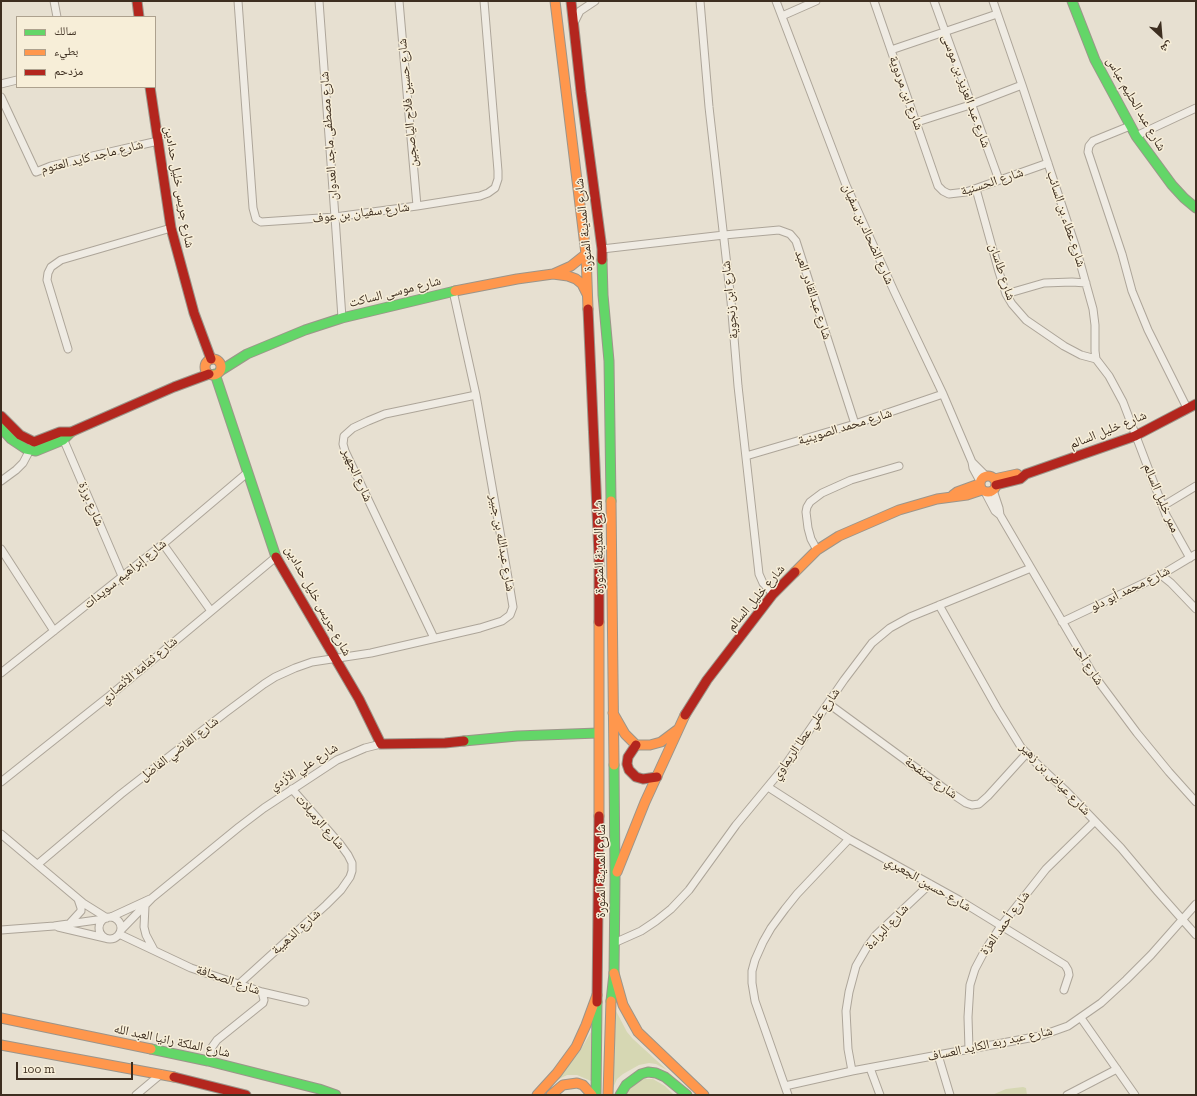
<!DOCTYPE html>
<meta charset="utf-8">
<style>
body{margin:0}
#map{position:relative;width:1197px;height:1096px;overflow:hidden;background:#e7e0d1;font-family:"Zilla Slab","Noto Naskh Arabic",serif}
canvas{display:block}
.frame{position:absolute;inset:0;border:2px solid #3d2e20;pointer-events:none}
.legend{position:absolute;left:16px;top:16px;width:140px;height:72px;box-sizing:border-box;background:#f7eed8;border:1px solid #ada18e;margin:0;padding:5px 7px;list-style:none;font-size:12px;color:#3d2e20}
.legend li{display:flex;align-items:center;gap:8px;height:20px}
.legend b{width:20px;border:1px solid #ada18e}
.north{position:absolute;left:1141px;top:16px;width:40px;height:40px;-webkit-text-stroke:3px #f7eed8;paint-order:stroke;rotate:154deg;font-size:11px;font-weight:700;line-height:16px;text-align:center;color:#3d2e20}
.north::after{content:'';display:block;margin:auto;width:14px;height:18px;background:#3d2e20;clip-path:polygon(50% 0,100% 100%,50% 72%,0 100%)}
.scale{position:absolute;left:16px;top:1062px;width:117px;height:18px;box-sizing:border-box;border:2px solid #3d2e20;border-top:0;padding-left:5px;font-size:12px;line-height:14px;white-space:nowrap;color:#3d2e20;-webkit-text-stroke:3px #f7eed8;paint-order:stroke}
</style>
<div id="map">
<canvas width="1197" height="1096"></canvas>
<div class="frame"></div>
<ul class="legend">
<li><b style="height:5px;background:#63d668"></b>سالك</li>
<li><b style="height:5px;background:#ff974d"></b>بطيء</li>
<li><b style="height:5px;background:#b3261e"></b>مزدحم</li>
</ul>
<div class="north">ش</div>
<div class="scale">100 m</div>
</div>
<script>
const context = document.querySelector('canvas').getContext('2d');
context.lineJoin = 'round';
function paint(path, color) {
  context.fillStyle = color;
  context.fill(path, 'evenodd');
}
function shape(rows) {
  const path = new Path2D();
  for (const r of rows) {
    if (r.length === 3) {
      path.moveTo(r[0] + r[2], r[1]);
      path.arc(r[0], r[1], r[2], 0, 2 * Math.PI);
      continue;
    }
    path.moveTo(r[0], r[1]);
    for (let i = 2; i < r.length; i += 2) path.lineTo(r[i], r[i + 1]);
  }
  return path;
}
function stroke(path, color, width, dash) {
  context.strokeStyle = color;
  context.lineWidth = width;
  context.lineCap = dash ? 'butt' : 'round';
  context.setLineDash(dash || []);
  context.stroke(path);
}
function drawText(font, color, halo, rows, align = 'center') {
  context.font = font + ' "Zilla Slab","Noto Naskh Arabic",serif';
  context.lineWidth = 3;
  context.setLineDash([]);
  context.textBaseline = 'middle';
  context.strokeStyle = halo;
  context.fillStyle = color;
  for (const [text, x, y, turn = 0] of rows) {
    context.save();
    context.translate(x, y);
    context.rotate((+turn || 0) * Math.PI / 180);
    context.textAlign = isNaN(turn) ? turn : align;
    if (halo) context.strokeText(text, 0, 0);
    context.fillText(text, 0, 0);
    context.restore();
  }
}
paint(shape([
 [616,1011,627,1032,633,1039,667,1070,656,1064,649,1063,639,1065,623,1074,617,1079,613,1088],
 [591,1032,591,1081,577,1075,567,1075,557,1080,580,1051],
 [642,1079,653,1079,665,1086,674,1095,623,1095,630,1085],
 [1023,1087,1026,1088,1027,1095,992,1095,1006,1089]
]), '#d6d7b3');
const street = shape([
 [54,1,57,17],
 [238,1,253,208,256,219,261,222,335,217,417,206,480,196,488,193,495,188,498,179,498,171,484,1],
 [319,1,335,217,342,318],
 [399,1,417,206],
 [700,1,709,107,731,301,738,386,759,574,763,583,773,594],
 [776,1,846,185,894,291,943,394,972,462,973,468,980,481],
 [874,1,938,186,943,191,949,194,966,192,1048,163],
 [934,1,999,180],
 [993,1,1022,85,1076,248,1093,309,1095,325,1095,351,1096,359,1109,376,1123,402,1166,515,1190,558],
 [782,16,816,1],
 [574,23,580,11,595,1],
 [891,50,997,14],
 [1,84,17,80],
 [1,97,36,172,51,166,75,160,158,141],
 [917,122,970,105,1022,85],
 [1130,126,1093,141,1089,146,1088,152,1122,254,1132,291,1148,330,1187,408],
 [1136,136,1196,108],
 [976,189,999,272,1006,294,1012,304,1026,320,1064,346,1081,355,1096,359],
 [602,249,724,235,779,230,790,234,796,241,855,424],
 [1006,294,1044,283,1072,282,1086,283],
 [68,349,47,280,48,273,51,267,61,260,171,228],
 [62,436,122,576],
 [746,456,855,424,943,394],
 [972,462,986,476],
 [1,481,16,470,23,463,32,446],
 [993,490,999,508,1000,515],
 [985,492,995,511,1000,515,1093,674,1137,733,1169,772,1196,802],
 [1163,506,1196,486],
 [163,544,211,611],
 [1,549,54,631],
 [817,550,811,539,808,528,806,512,807,507,810,502,822,493,851,480,899,466],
 [1161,575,1171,583,1196,609],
 [939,605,997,708,1021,747,1033,760,1065,790,1121,848,1158,892,1196,935],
 [1062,622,1161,575,1196,554],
 [434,638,345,451,343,444,344,436,353,428,368,421,385,414,476,395],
 [1,673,163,544,247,473],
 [829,704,945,789,966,803,972,805,979,804,988,796,1027,753],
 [1,782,113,693,276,557],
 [768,787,849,839,959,900,1065,965,1068,970,1069,975,1064,990],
 [1,834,83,903,107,918],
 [38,864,121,794,225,713,264,684,275,677,295,668,312,662,371,653,480,628,502,621,510,615,513,607,510,589,476,395,453,291],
 [145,906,144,927,146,935,154,950],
 [111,917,150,899],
 [110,928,11],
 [70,923,81,911,81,908,78,899],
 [58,927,105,938],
 [1,930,54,926,104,919],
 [121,930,152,898,239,827,264,808,337,760,365,748,381,744],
 [119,934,191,968,262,992,305,1002],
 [614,943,641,931,656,921,671,909,689,890,736,825,784,767,844,680,872,643,890,628,910,617,1031,568],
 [239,984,326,905,341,890,350,877,352,871,352,863,348,855,340,844,292,789],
 [1081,1018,1135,1095],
 [969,1049,968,1017,970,985,975,969,984,952,1001,926,1046,869,1095,821],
 [938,1055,950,1095],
 [208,1061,212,1047,217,1040,263,1003,264,1000,262,992],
 [870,1068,880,1095],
 [852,1071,848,1049,846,1011,849,992,856,966,867,947,876,935,930,884],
 [785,1086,852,1071,1040,1036,1068,1026,1101,1003,1126,980,1151,955,1196,904],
 [136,1095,161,1074],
 [788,1095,755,1001,752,983,752,971,755,960,763,942,771,928,785,909,797,894,849,839],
 [1067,1095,1117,1069]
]);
const fast = shape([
 [1072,1,1095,60,1136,136,1172,185,1184,198,1196,208],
 [602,260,603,295,609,361,611,501],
 [220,371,247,354,305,330,342,318,455,291],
 [215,374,276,557],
 [1,428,11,439,26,449,36,451,63,440,71,432],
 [464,741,517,736,598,733],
 [611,1001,614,973,615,879,614,765],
 [151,1049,208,1061,319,1089,336,1095],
 [596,1095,597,1002],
 [620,1095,626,1085,641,1074,648,1072,656,1073,665,1077,687,1095]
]);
const slow = shape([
 [555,1,586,254,588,309],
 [553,274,568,276,576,279,582,284,587,294],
 [455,291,517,279,553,274,571,266,586,254],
 [213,367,8],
 [988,484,8],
 [994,479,1017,474],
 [953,495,957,492,979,484],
 [611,501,614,765],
 [795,572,817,550,839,536,899,510,937,499,967,495,982,490],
 [599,622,599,816],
 [613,713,625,734,636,745,650,745,661,742,677,730],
 [617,872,645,802,685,715],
 [614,973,623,1005,638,1032,704,1095],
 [1,1018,151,1049],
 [1,1045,174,1077],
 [537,1095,557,1073,576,1047,586,1025,597,995],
 [551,1095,563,1085,577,1083,583,1085,592,1095],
 [608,1095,611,1001]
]);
const jam = shape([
 [137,1,139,17],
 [571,1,581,92,602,249,602,260],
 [150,87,171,228,194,313,211,359],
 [588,309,599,555,599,622],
 [1,416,20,435,34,442,60,432,71,432,174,387,209,374],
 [996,485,1020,479,1026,474,1135,436,1196,404],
 [276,557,359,699,381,744,445,743,464,741],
 [685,715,707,680,773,594,795,572],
 [636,745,628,757,627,764,629,770,636,777,643,779,657,777],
 [597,1002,599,816],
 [174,1077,246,1095]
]);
stroke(street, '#ada599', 9);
stroke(fast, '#9c958a', 11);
stroke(slow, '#9c958a', 11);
stroke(jam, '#9c958a', 11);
stroke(street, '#efebe3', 7);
stroke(fast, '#63d668', 9);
stroke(slow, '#ff974d', 9);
stroke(jam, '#b3261e', 9);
drawText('13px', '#3d2e20', '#f7eed8', [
 ["شارع عبد العزيز بن موسى",966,91,70],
 ["شارع ابن مردوية",906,93,70],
 ["شارع حسين فلاح الياصجين",408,103,-95],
 ["شارع عبد الحليم عباس",1136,104,60],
 ["شارع مصطفى ماجد العدوان",329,136,-94],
 ["شارع ماجد كايد العتوم",92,157,-14],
 ["شارع الحسنية",992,182,-18],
 ["شارع جريس خليل حدادين",179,187,80],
 ["شارع سفيان بن عوف",361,213,-7],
 ["شارع عطاء بن السائب",1066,219,72],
 ["شارع المدينة المنورة",584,225,-96],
 ["شارع الضحاك بن سفيان",868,234,66],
 ["شارع طاسان",1002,272,72],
 ["شارع موسى الساكت",395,292,-14],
 ["شارع عبدالقادر العبد",813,295,72],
 ["شارع ابن زنجوية",730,300,-96],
 ["شارع محمد الصوينية",845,427,-17],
 ["شارع خليل السالم",1108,430,-22],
 ["شارع الجهير",357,475,66],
 ["ممر خليل السالم",1161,498,67],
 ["شارع برزة",91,504,67],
 ["شارع عبدالله بن جبير",502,543,80],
 ["شارع المدينة المنورة",599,547,-91],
 ["شارع إبراهيم سويدات",125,574,-39],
 ["شارع محمد أبو دلو",1130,589,-26],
 ["شارع خليل السالم",756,598,-50],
 ["شارع جريس خليل حدادين",318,601,61],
 ["شارع أحد",1088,665,57],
 ["شارع ثمامة الأنصاري",139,670,-40],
 ["شارع علي عطا الريماوي",806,734,-55],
 ["شارع القاضي الفاضل",179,749,-38],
 ["شارع علي الأزدي",304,767,-32],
 ["شارع صنفحة",931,778,36],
 ["شارع عياض بن زهير",1055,779,46],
 ["شارع الرميلات",320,822,49],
 ["شارع المدينة المنورة",601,871,-90],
 ["شارع حسين الجعبري",928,884,30],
 ["شارع أحمد العزة",1005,923,-54],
 ["شارع البراءة",887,927,-47],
 ["شارع الذهيبة",296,932,-42],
 ["شارع الصحافة",228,980,19],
 ["شارع الملكة رانيا العبد الله",172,1041,12],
 ["شارع عبد ربه الكايد العساف",990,1044,-12]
]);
</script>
